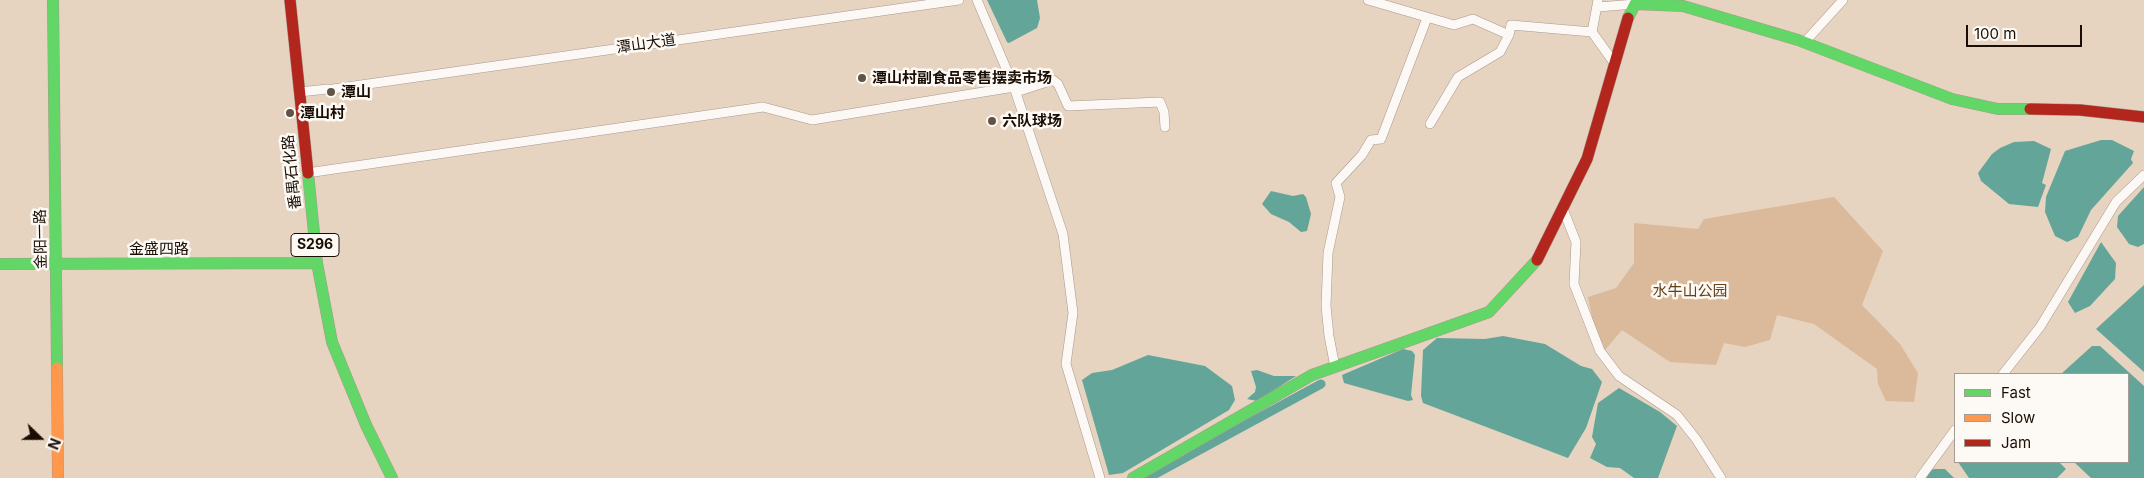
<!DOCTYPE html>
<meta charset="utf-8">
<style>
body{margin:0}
#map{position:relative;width:2144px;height:478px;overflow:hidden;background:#e6d3c0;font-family:Inter,sans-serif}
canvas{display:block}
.legend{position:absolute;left:1954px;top:373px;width:175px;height:90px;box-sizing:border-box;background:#fdfaf6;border:1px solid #a29c95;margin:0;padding:6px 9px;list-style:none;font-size:15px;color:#1a0e04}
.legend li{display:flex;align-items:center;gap:10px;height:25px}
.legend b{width:25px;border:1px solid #a29c95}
.north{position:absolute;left:15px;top:413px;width:50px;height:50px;-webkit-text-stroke:4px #fdfaf6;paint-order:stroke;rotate:112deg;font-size:14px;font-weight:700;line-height:20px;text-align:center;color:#1a0e04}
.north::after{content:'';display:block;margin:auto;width:18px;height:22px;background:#1a0e04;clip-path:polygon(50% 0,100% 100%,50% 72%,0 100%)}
.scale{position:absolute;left:1966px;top:25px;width:116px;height:22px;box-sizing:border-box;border:2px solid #1a0e04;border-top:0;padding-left:6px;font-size:15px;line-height:18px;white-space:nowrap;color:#1a0e04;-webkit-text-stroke:4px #fdfaf6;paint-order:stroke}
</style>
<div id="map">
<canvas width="2144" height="478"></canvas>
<ul class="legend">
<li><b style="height:6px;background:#63d668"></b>Fast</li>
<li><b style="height:6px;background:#ff974d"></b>Slow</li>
<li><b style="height:6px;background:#b3261e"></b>Jam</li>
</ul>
<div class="north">N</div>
<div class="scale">100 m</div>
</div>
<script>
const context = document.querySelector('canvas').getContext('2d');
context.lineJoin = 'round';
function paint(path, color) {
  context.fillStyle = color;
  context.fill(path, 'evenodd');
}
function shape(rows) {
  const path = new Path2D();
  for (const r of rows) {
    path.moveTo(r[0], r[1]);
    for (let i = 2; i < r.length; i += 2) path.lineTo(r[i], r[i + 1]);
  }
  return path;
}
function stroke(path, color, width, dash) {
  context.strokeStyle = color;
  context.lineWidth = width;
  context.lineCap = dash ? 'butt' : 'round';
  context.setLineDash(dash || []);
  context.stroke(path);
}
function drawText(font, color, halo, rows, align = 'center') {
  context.font = font + ' Inter,"Noto Sans SC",sans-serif';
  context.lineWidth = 5;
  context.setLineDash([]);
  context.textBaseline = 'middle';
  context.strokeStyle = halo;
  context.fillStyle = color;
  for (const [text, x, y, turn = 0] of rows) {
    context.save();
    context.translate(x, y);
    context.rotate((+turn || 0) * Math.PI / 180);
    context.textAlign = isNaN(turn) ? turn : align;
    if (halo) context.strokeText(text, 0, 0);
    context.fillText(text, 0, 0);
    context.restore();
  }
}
paint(shape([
 [1834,197,1883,251,1862,305,1900,344,1918,373,1914,402,1886,401,1878,384,1877,369,1814,324,1777,315,1770,340,1745,347,1724,343,1716,365,1670,362,1622,330,1605,350,1593,322,1588,297,1616,288,1634,263,1634,223,1698,229,1704,219]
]), '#daba9a');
paint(shape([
 [987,0,1037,0,1040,18,1037,28,1009,43,1007,42],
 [2101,140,2112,140,2134,151,2131,159,2133,163,2091,210,2078,237,2067,242,2055,236,2045,212,2046,197,2065,151],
 [2034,141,2051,149,2042,183,2046,185,2038,207,2009,204,1981,181,1978,173,1992,154,2000,148,2014,142],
 [2144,187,2144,244,2138,247,2129,244,2117,227,2118,216],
 [1271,191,1293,196,1303,194,1306,197,1311,214,1307,231,1301,232,1289,222,1271,214,1262,204],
 [2101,242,2116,263,2115,279,2090,306,2075,313,2068,302],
 [2144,285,2144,372,2096,329],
 [1503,336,1545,344,1581,366,1592,369,1602,382,1586,428,1568,458,1423,403,1421,396,1423,350,1437,338,1485,339],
 [2092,346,2100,346,2144,386,2144,478,2091,478,2074,462,2128,462,2128,374,2061,374],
 [1403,349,1412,351,1415,355,1411,395,1413,400,1408,401,1344,383,1342,375],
 [1148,355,1205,366,1232,386,1235,400,1229,410,1123,473,1109,475,1082,380,1092,373,1112,370],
 [1257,370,1274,376,1296,376,1257,401,1247,399,1255,392,1256,387,1251,371],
 [1619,388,1660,412,1677,426,1658,478,1634,478,1620,468,1607,467,1590,458,1596,444,1592,437,1598,403],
 [1958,462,2059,462,2066,469,2057,478,1969,478],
 [1934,469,1945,469,1954,478,1926,478,1929,471]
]), '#63a598');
stroke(shape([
 [1148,478,1321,384]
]), '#63a598', 9);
const street = shape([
 [977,0,1014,87,1063,234,1073,313,1066,364,1100,478],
 [1368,0,1454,25,1473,19,1509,35,1511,25,1592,32],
 [1598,0,1592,32,1615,64],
 [1598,7,1635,4],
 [1804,43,1843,0],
 [333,89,959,0],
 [299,92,328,89],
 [1016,92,1053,80,1058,84,1068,106,1160,102,1164,112,1165,127],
 [1430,124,1458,77,1500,52,1509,35],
 [307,173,763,107,812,120,1014,87],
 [1563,209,1576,242,1574,284,1600,351,1619,376,1677,415,1696,439,1721,478],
 [1335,367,1329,336,1326,306,1328,253,1340,197,1336,183,1362,155,1371,140,1381,139,1427,18],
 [2003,374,2040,327,2116,202,2144,175],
 [1920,478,1955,430]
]);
const fast = shape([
 [53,0,57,368],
 [1628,18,1635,4,1683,6,1798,40,1952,99,1998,109,2030,109],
 [308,173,317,263,332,342,366,425,392,478],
 [0,264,317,263],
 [1133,478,1312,375,1489,312,1537,260]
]);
const slow = shape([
 [57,368,58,478]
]);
const jam = shape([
 [290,0,308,173],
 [2030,109,2080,110,2144,117],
 [1537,260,1587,159,1628,18]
]);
stroke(street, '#a89a8b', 10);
stroke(fast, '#a89a8b', 12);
stroke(slow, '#a89a8b', 12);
stroke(jam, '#a89a8b', 12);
stroke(street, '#fbf8f6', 9);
stroke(fast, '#63d668', 11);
stroke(slow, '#ff974d', 11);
stroke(jam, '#b3261e', 11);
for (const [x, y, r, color] of [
 [862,78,5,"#615346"],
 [331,92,5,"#615346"],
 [290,113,5,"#615346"],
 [992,121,5,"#615346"]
]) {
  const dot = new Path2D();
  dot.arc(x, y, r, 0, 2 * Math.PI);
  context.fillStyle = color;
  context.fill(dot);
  stroke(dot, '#fdfaf6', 2);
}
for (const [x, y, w] of [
 [315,245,48]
]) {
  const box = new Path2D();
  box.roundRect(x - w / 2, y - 11.5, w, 23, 4);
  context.fillStyle = '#fdfaf6';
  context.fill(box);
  stroke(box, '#1a0e04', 1);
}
drawText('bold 14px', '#1a0e04', null, [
 ["S296",315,245]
]);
drawText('15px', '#1a0e04', '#fdfaf6', [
 ["潭山大道",646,44,-8],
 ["番禺石化路",292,172,-96],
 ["金阳一路",41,239,-91],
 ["金盛四路",159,249]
]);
drawText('bold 15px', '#1a0e04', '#fdfaf6', [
 ["潭山村副食品零售摆卖市场",872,78],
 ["潭山",341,92],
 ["潭山村",300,113],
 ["六队球场",1002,121]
], 'left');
drawText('15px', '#644018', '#fdfaf6', [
 ["水牛山公园",1690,291]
]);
</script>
